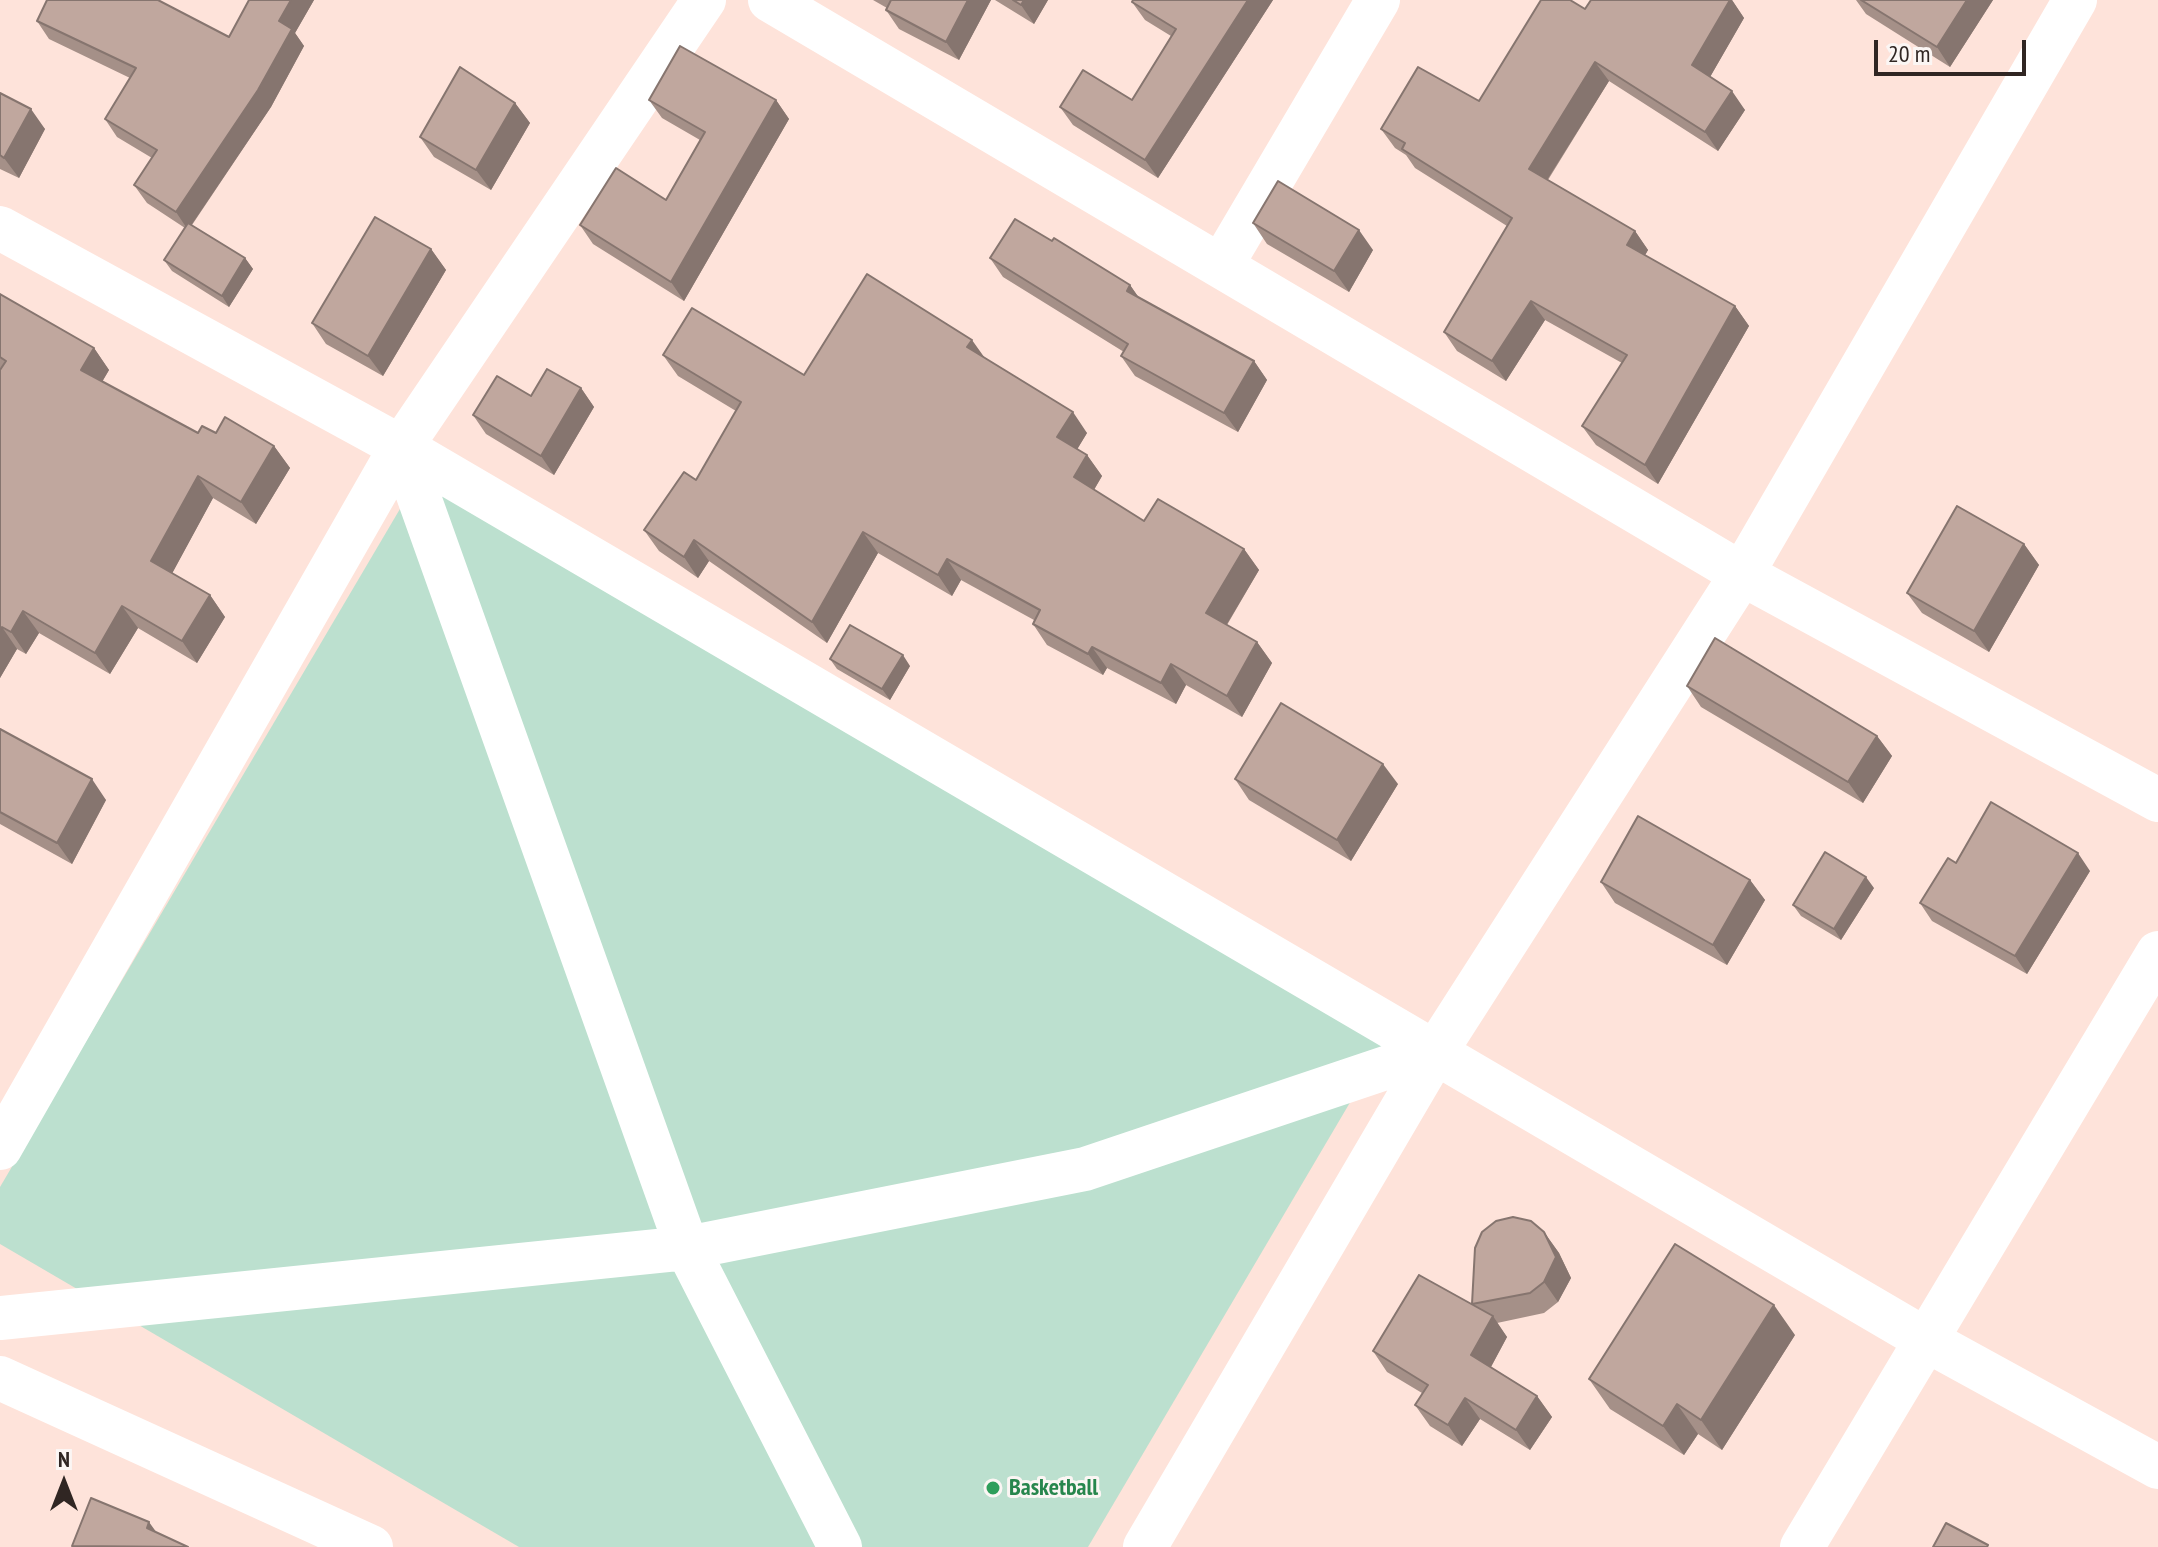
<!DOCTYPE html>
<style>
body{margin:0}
#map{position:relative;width:2158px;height:1547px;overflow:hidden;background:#fee3da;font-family:"PT Sans Narrow",sans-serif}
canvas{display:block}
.north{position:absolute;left:24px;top:1443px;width:80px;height:80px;-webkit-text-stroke:6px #fbf6f4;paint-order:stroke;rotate:0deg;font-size:22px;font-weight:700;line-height:32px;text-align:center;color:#302623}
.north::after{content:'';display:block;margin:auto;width:28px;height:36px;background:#302623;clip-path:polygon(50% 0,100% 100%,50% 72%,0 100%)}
.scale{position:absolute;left:1874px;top:40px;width:152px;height:36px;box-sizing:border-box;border:4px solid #302623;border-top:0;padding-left:10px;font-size:24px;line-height:28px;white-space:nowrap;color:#302623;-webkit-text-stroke:6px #fbf6f4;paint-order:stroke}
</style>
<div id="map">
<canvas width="2158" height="1547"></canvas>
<div class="north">N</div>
<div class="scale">20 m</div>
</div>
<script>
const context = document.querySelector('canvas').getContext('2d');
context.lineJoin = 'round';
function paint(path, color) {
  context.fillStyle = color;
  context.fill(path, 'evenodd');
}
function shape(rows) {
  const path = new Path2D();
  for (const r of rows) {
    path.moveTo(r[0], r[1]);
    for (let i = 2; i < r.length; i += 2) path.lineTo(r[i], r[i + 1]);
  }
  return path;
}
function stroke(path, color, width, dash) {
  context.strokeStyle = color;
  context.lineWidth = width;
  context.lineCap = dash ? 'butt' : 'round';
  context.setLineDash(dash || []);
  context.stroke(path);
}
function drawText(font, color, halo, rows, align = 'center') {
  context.font = font + ' "PT Sans Narrow",sans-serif';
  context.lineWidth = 6;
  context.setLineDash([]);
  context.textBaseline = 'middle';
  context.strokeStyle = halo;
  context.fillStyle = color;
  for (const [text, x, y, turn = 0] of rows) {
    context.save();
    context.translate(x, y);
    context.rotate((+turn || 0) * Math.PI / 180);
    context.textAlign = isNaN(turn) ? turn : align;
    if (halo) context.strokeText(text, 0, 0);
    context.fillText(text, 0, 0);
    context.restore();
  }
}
paint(shape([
 [420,475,1388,1038,1088,1547,519,1547,0,1244,0,1187]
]), '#bce0cf');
stroke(shape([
 [770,0,1742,574,2158,800],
 [0,228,401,447,1928,1341,2158,1467],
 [1221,266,1378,0],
 [401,447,687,1248,840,1547],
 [0,1148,401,447,704,0],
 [0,1318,687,1248,1085,1169,1436,1051],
 [0,1378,371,1547],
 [1145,1547,1436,1051,1742,574,2075,0],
 [1802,1547,2158,953]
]), '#fff', 44);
paint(shape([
 [249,0,314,0,295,33,304,46,271,107,192,225,245,258,253,269,229,307,172,271,164,260,185,228,147,203,134,185,152,158,117,137,105,119,130,78,49,39,37,21,165,4,229,37],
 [873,0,991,0,959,60,899,29,886,10,887,8],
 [995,0,1048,0,1034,24],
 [1133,0,1273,0,1158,178,1073,125,1060,107,1132,100,1171,36,1145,20,1132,2],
 [1591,0,1732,0,1744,18,1710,77,1745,110,1718,151,1609,81,1548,180,1635,231,1648,250,1645,255,1735,306,1749,326,1658,484,1596,445,1582,426,1622,363,1545,320,1506,381,1457,351,1444,332,1507,226,1415,168,1406,155,1395,148,1381,129,1479,101,1585,9],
 [1856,0,1993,0,1950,67,1866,14],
 [0,93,45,129,19,178,0,169],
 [649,100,776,100,789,119,684,301,593,244,580,225,666,200,700,140,662,118],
 [515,103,530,123,491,190,434,157,420,137],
 [1253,223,1373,250,1349,292,1267,244],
 [1052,241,1130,285,1139,298,1254,361,1267,380,1238,432,1135,376,1121,356,1124,352,1003,277,990,258],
 [431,249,446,270,383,376,326,344,312,323],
 [0,294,94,348,109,370,102,382,198,433,216,433,274,446,290,468,256,524,213,498,172,573,210,595,225,617,197,663,138,628,110,674,39,633,26,654,17,649,0,678],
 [663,355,804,375,985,358,1087,433,1077,449,1087,455,1102,476,1094,490,1144,521,1244,549,1259,570,1227,625,1257,642,1272,663,1242,717,1186,685,1176,704,1107,668,1103,675,1047,645,1033,624,1034,620,961,580,952,596,878,553,827,643,709,561,698,578,659,551,644,530,696,480,736,411,678,376],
 [581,388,594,407,554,475,486,434,473,415,531,396],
 [2024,544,2039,565,1989,652,1922,613,1907,593],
 [830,659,910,666,890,700,837,669],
 [1687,686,1877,736,1892,756,1863,803,1701,707],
 [0,729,106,800,72,864,0,824],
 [1235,779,1398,784,1351,861,1249,800],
 [2090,871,2027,974,1932,921,1920,903],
 [1750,880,1765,900,1727,965,1615,903,1601,882],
 [1874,888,1841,940,1801,916,1793,905],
 [1544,1232,1559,1253,1571,1278,1558,1302,1544,1313,1497,1323,1507,1337,1491,1367,1537,1396,1552,1417,1530,1450,1480,1419,1462,1446,1430,1426,1415,1405,1422,1393,1387,1372,1373,1351,1473,1305,1475,1248],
 [1795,1335,1722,1450,1698,1434,1684,1455,1610,1409,1589,1379]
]), '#a59088');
paint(shape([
 [291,0,314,0,295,33,304,46,271,107,188,230,176,212],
 [968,0,991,0,959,60,946,42],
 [1024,0,1048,0,1034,24,1021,5],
 [1248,0,1273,0,1158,178,1145,160],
 [1730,0,1732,0,1744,18,1706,84,1692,65],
 [1967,0,1993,0,1950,67,1937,47],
 [1595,62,1609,81,1542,188,1529,169],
 [1732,91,1745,110,1718,151,1705,132],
 [776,100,789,119,684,301,671,282],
 [515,103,530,123,491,190,476,170],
 [31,109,45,129,19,178,4,158],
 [1359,230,1373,250,1349,292,1334,271],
 [1635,231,1648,250,1640,264,1627,245],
 [431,249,446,270,383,376,368,356],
 [245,258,253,269,229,307,222,296],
 [1130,285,1144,305,1127,291],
 [1531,301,1545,320,1506,381,1492,361],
 [1735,306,1749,326,1658,484,1645,465],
 [972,340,987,361,967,347],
 [94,348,109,370,96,392,81,370],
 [1254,361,1267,380,1238,432,1224,413],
 [581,388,594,407,554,475,541,456],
 [1073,412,1087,433,1072,458,1057,437],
 [274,446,290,468,256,524,241,502],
 [1087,455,1102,476,1089,498,1074,477],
 [198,476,213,498,167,583,151,561],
 [863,532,878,553,827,643,812,622],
 [694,540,709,561,698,578,684,557],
 [2024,544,2039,565,1989,652,1974,631],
 [1244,549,1259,570,1221,634,1206,613],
 [947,559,961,580,952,596,938,575],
 [210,595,225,617,197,663,182,641],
 [122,606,138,628,110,674,95,653],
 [23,611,39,633,26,654,11,632],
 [2,627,17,649,0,678,0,631],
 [1257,642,1272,663,1242,717,1227,696],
 [1092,647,1107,668,1103,675,1088,654],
 [903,655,910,666,890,700,882,689],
 [1171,664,1186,685,1176,704,1161,683],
 [1877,736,1892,756,1863,803,1848,782],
 [1383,764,1398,784,1351,861,1337,840],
 [92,779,106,800,72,864,57,843],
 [2078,853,2090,871,2027,974,2015,956],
 [1866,877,1874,888,1841,940,1834,929],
 [1750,880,1765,900,1727,965,1713,945],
 [1544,1232,1559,1253,1571,1278,1558,1302,1544,1282],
 [1774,1305,1795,1335,1722,1450,1701,1420],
 [1493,1316,1507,1337,1486,1376,1471,1355],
 [1537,1396,1552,1417,1530,1450,1516,1430],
 [1465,1398,1480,1419,1462,1446,1448,1425],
 [1677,1404,1698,1434,1684,1455,1663,1426],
 [149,1522,162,1540,147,1528]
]), '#86756f');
const building = shape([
 [47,0,158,0,229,37,249,0,291,0,279,21,292,29,258,90,176,212,134,185,157,150,105,119,136,68,37,21,47,0],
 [891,0,968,0,946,42,886,10,891,0],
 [1013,0,1024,0,1021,5,1013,0],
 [1133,0,1248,0,1145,160,1060,107,1083,70,1132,100,1176,29,1132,2,1133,0],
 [1541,0,1570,0,1585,9,1591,0,1730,0,1692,65,1732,91,1705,132,1595,62,1529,169,1635,231,1627,245,1735,306,1645,465,1582,426,1627,355,1531,301,1492,361,1444,332,1512,218,1402,149,1405,143,1381,129,1418,67,1479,101,1541,0],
 [1861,0,1967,0,1937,47,1861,0],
 [680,46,776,100,671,282,580,225,616,168,666,200,705,132,649,100,680,46],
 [460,67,515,103,476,170,420,137,460,67],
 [0,93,31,109,4,158,0,155,0,93],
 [1278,181,1359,230,1334,271,1253,223,1278,181],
 [375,217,431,249,368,356,312,323,375,217],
 [1015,219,1052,241,1054,238,1130,285,1127,291,1254,361,1224,413,1121,356,1128,344,990,258,1015,219],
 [188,223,245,258,222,296,164,260,188,223],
 [867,274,972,340,967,347,1073,412,1057,437,1087,455,1074,477,1144,521,1158,499,1244,549,1206,613,1257,642,1227,696,1171,664,1161,683,1092,647,1088,654,1033,624,1040,610,947,559,938,575,863,532,812,622,694,540,684,557,644,530,684,472,696,480,741,402,663,355,692,308,804,375,867,274],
 [0,294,94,348,81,370,198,433,202,426,216,433,225,417,274,446,241,502,198,476,151,561,210,595,182,641,122,606,95,653,23,611,11,632,2,627,0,631,0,370,6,361,0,357,0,294],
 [547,369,581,388,541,456,473,415,497,376,531,396,547,369],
 [1957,506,2024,544,1974,631,1907,593,1957,506],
 [850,625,903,655,882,689,830,659,850,625],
 [1715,638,1877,736,1848,782,1687,686,1715,638],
 [1281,703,1383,764,1337,840,1235,779,1281,703],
 [0,729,92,779,57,843,0,812,0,729],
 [1991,802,2078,853,2015,956,1920,903,1948,858,1956,863,1991,802],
 [1638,816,1750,880,1713,945,1601,882,1638,816],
 [1825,852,1866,877,1834,929,1793,905,1825,852],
 [1513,1217,1531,1221,1544,1232,1556,1257,1544,1282,1530,1293,1472,1304,1475,1248,1482,1232,1496,1221,1513,1217],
 [1675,1244,1774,1305,1701,1420,1677,1404,1663,1426,1589,1379,1675,1244],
 [1419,1275,1493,1316,1471,1355,1537,1396,1516,1430,1465,1398,1448,1425,1415,1405,1428,1385,1373,1351,1419,1275],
 [91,1498,149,1522,147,1528,188,1547,72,1546,91,1498],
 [1946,1523,1988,1545,1987,1547,1933,1547,1946,1523]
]);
paint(building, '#c0a79e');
stroke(building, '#86756f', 2);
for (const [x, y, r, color] of [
 [993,1488,8,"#2e9e5b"]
]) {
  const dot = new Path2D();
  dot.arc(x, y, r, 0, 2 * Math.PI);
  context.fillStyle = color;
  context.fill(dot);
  stroke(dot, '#fbf6f4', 3);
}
drawText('bold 24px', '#27864d', '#fbf6f4', [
 ["Basketball",1009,1488]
], 'left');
</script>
